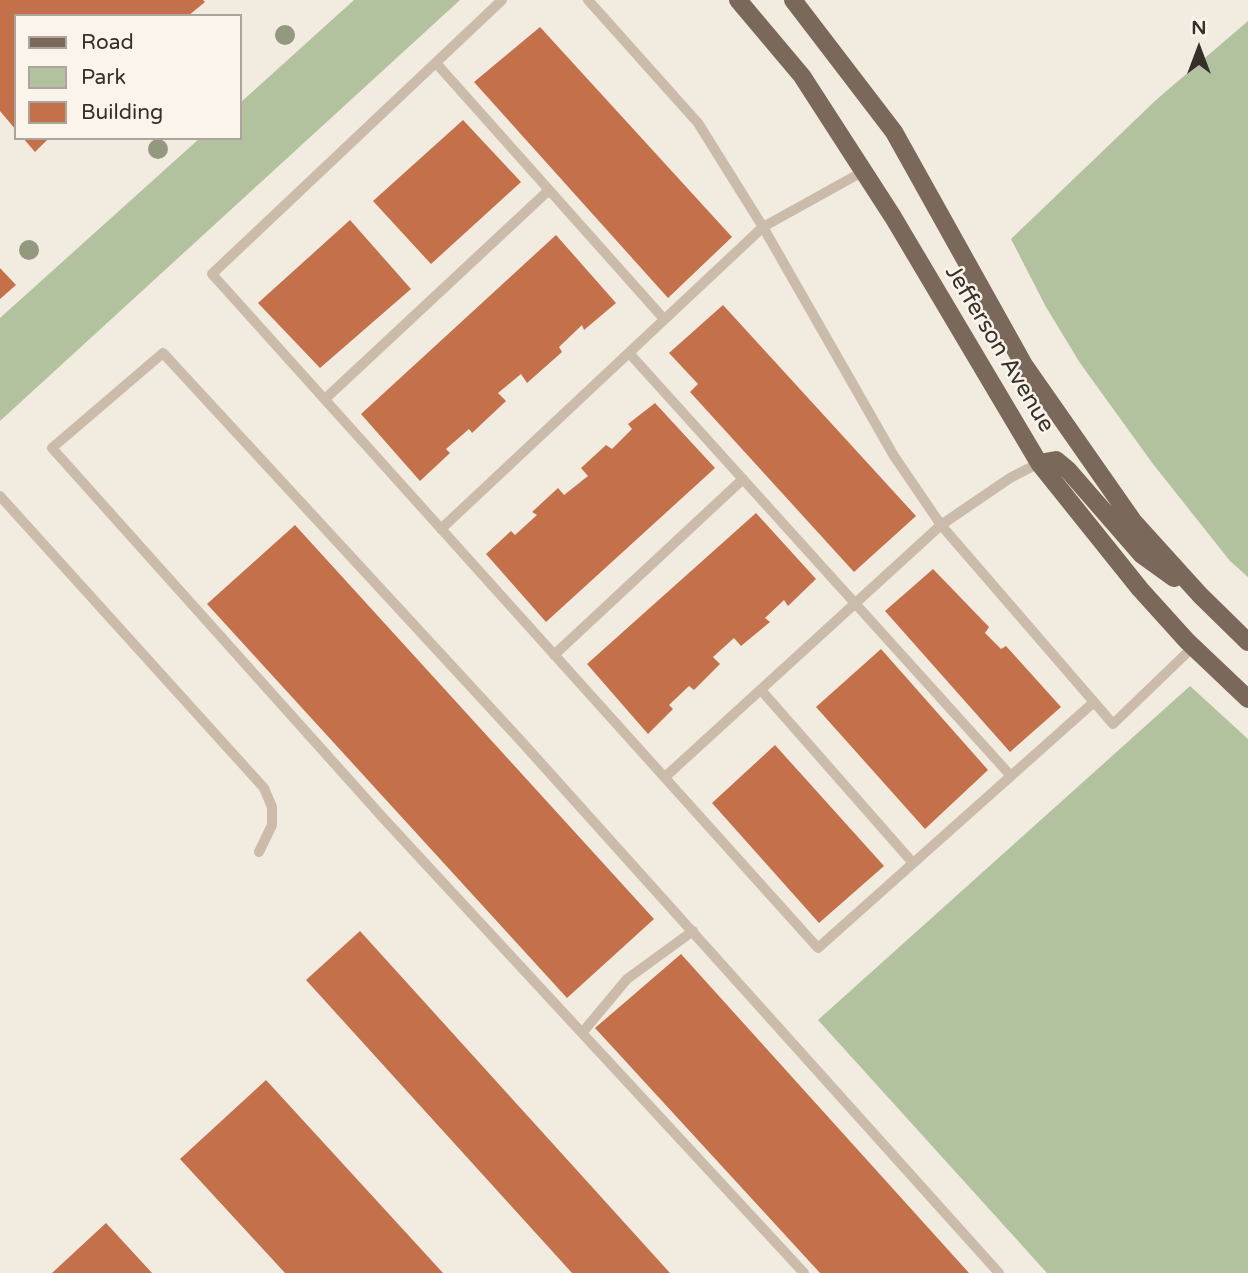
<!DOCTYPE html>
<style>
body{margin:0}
#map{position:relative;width:1248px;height:1273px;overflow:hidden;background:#f2ebdf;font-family:"Varela Round",sans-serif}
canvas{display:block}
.legend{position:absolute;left:14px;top:14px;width:228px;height:126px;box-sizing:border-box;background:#faf4eb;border:2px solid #aca59e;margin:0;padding:9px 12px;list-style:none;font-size:21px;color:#382f2a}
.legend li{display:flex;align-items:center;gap:14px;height:35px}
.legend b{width:35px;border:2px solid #aca59e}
.north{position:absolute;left:1164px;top:14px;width:70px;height:70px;-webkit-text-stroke:5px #faf4eb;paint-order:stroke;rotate:0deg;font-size:19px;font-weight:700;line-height:28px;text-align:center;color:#382f2a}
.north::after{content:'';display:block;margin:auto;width:24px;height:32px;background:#382f2a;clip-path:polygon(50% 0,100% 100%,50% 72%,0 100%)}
</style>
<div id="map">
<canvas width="1248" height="1273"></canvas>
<ul class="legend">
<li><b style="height:9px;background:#7a685b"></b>Road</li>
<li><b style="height:19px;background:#b3c29e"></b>Park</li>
<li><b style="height:19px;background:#c4714b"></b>Building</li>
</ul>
<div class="north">N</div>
</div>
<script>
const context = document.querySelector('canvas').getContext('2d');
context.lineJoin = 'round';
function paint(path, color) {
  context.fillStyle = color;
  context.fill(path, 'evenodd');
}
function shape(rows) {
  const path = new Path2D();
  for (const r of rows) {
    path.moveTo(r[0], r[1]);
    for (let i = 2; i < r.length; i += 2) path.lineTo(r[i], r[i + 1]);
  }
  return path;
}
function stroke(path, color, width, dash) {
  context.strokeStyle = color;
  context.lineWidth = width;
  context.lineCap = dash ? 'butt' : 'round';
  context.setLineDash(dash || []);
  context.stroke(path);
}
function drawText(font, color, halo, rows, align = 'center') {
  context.font = font + ' "Varela Round",sans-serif';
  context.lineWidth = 5;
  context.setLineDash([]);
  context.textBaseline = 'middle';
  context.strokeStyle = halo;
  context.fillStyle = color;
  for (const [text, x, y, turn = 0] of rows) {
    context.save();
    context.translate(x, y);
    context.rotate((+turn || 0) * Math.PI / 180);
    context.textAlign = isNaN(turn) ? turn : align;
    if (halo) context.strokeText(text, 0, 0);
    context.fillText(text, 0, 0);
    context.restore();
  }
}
paint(shape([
 [354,0,460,0,0,421,0,318,200,138,240,138,240,103],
 [1248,21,1248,577,1230,561,1153,464,1080,363,1046,307,1011,239,1156,100],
 [1190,686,1248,739,1248,1273,1047,1273,818,1020]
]), '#b3c29e');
paint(shape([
 [0,0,203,0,205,2,188,16,16,16,16,130,0,111],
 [540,27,732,237,668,298,474,82],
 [463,120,521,182,431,264,373,201],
 [23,138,49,138,35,152],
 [350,220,411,289,320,368,258,303],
 [556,235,616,303,584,330,582,325,559,347,562,352,527,383,521,374,498,393,506,401,472,433,469,429,446,449,450,453,420,481,361,414],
 [0,268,16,285,0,299],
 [723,305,916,516,854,572,690,392,698,384,669,353],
 [655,403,715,468,546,622,486,554,511,531,515,535,537,515,532,512,558,488,564,495,588,476,581,468,606,445,612,449,632,429,628,424],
 [756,513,816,579,788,606,784,600,765,618,770,622,741,646,734,638,713,657,720,664,694,690,689,686,669,705,673,709,648,734,587,664],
 [295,525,654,919,567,998,207,604],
 [933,569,989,627,985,633,1001,649,1006,646,1061,707,1010,752,885,611],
 [881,649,988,770,925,829,816,707],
 [775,745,884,866,819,923,712,803],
 [360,931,670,1273,572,1273,306,980],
 [681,954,969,1273,820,1273,595,1028],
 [266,1080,443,1273,285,1273,180,1159],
 [106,1223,152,1273,52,1273]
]), '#c4714b');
stroke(shape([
 [502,0,212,274,818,948,1094,702],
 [588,0,698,123,763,227,894,456,941,525,1113,724,1193,647],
 [436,63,664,319],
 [629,353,1011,776],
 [325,399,549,190],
 [0,496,264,788,272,807,272,825,259,852],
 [441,529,763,227,864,171],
 [554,655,743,479],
 [761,690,913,863],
 [665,777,941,525,1010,478,1039,463],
 [582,1033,627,979,693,931],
 [804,1273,385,820,52,448,163,353,521,741,999,1273]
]), '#cbbbaa', 10);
stroke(shape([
 [738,0,802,76,893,217,1039,463,1140,589,1187,641,1248,699],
 [793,0,894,132,1024,365,1133,521,1200,595,1248,642],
 [1039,463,1056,460,1068,470,1142,555,1174,578]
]), '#7a685b', 18);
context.fillStyle = '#93997e';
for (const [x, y] of [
 [285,35],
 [158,149],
 [29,250]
]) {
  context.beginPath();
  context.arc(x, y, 10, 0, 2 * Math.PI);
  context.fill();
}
drawText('23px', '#382f2a', '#faf4eb', [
 ["Jefferson Avenue",999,349,59]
]);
</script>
